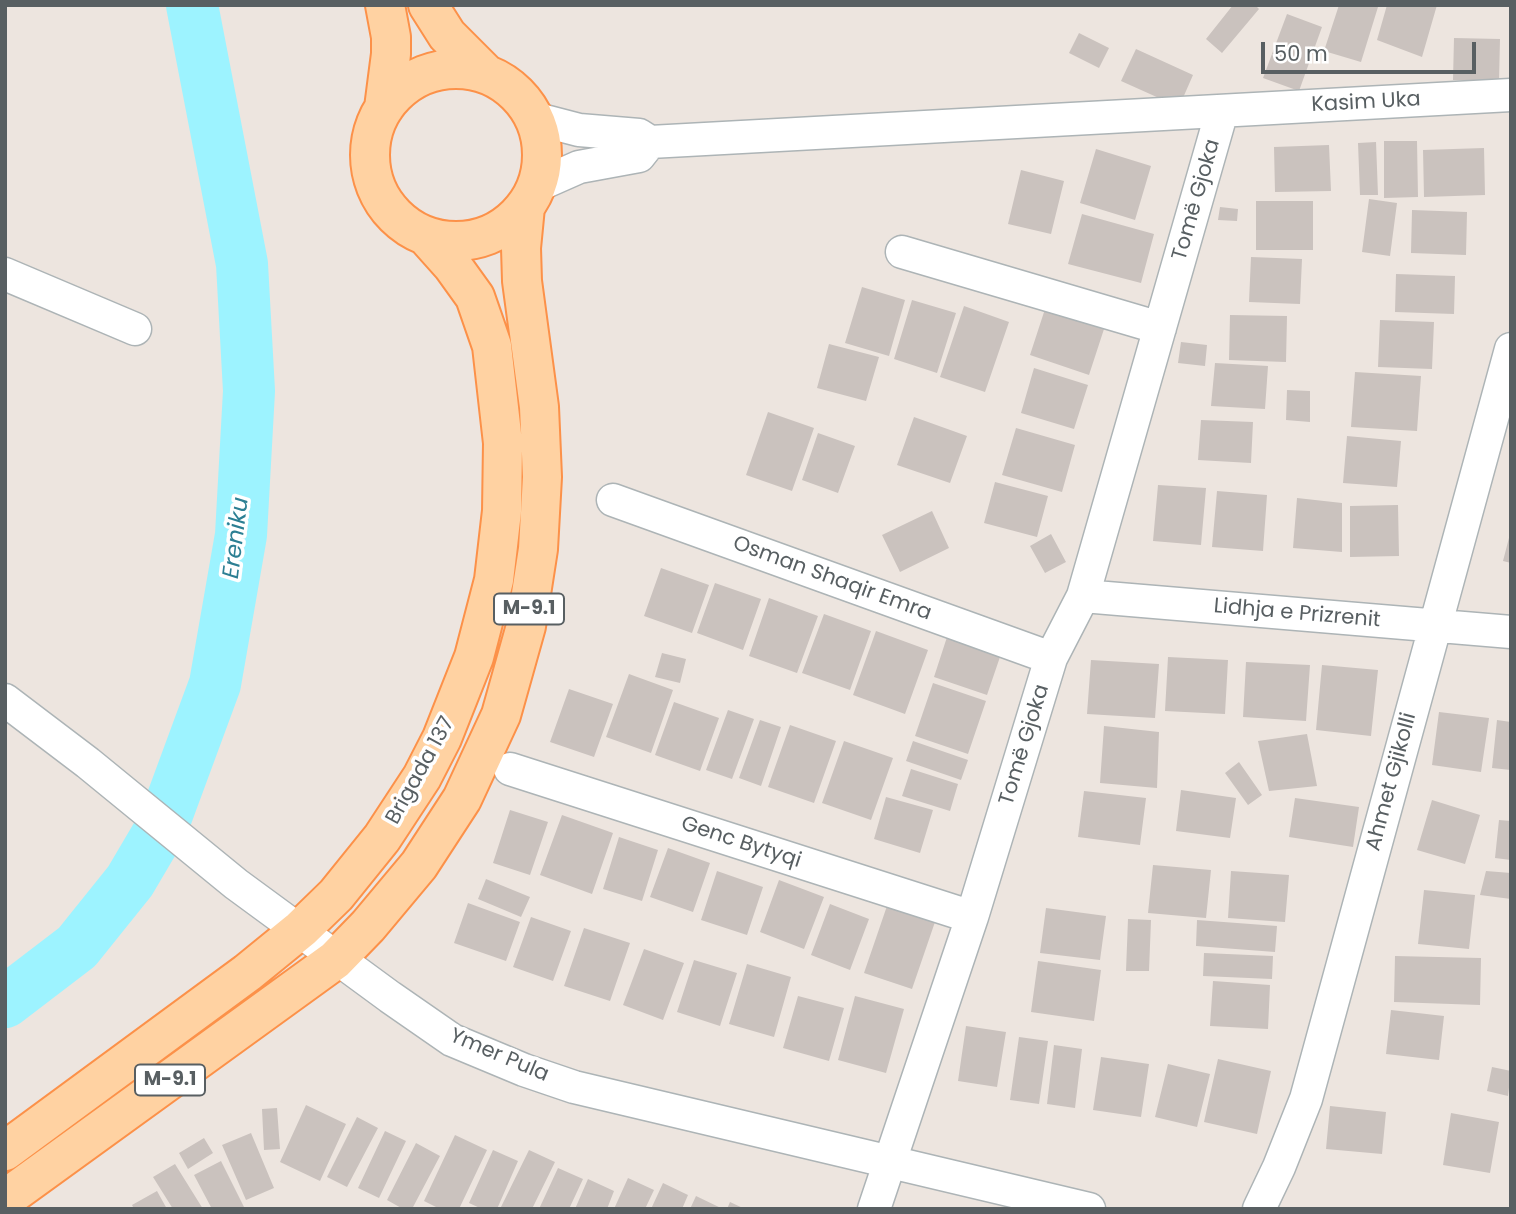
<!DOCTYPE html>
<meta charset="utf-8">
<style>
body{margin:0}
#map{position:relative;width:1516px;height:1214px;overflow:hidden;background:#ede5df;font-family:Poppins,sans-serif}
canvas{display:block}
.frame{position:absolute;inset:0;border:7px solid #585f62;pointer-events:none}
.scale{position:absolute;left:1261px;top:42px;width:215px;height:32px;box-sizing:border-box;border:4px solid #585f62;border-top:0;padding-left:9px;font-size:21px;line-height:24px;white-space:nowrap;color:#585f62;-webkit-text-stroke:5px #fff;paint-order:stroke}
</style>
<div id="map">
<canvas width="1516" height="1214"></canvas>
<div class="frame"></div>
<div class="scale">50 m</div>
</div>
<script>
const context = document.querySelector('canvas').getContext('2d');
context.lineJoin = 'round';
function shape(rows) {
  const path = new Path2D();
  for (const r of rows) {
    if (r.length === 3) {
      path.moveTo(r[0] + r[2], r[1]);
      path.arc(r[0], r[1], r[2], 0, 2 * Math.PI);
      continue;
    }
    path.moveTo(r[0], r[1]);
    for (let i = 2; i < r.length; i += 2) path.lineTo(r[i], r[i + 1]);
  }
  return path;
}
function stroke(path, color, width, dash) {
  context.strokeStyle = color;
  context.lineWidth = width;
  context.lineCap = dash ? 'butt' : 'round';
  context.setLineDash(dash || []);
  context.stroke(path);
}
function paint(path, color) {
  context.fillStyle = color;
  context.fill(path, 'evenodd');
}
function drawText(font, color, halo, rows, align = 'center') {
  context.font = font + ' Poppins,sans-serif';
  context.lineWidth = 7;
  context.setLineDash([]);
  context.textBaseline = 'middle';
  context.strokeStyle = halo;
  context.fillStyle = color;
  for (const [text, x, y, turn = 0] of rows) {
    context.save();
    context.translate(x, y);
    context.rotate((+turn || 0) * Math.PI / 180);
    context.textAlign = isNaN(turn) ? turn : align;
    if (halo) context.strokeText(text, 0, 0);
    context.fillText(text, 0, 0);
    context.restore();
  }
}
stroke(shape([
 [5,1002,77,947,130,881,163,825,215,684,241,535,249,391,242,264,192,5]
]), '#9df3ff', 52);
paint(shape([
 [1233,5,1255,5,1259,9,1222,53,1206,39],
 [1339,5,1378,7,1361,62,1324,51],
 [1387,5,1437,5,1422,57,1377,40],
 [1287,14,1322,27,1299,91,1263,78],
 [1079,33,1109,48,1099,68,1069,53],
 [1454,38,1500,39,1499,81,1453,80],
 [1136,49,1193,75,1179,107,1121,81],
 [1384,141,1417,141,1418,197,1384,198],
 [1376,142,1378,195,1360,195,1358,143],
 [1329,145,1331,191,1275,192,1274,147],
 [1484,148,1485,195,1424,197,1423,150],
 [1096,149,1151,166,1135,220,1080,203],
 [1021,170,1064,181,1051,234,1008,224],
 [1369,199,1397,203,1390,256,1362,252],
 [1256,201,1313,201,1313,250,1256,250],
 [1220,207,1238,209,1237,221,1218,220],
 [1412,210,1467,212,1466,255,1411,253],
 [1082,214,1154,234,1141,283,1068,264],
 [1251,257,1302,259,1300,304,1249,302],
 [1396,274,1455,276,1454,314,1395,312],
 [862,287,905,300,889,356,845,343],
 [912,300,956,313,937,373,894,359],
 [964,306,1009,322,985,392,940,377],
 [1045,309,1104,329,1089,375,1030,355],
 [1230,315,1287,316,1286,362,1229,360],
 [1380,320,1434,322,1432,369,1378,367],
 [1181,342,1207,345,1205,366,1178,363],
 [829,344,879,357,866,401,817,388],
 [1215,363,1268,366,1265,409,1211,406],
 [1034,368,1088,385,1074,429,1021,413],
 [1355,372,1421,376,1417,431,1351,427],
 [1287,390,1310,391,1310,422,1286,420],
 [768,412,814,428,792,491,746,475],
 [914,417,967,436,950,483,897,465],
 [1201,420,1253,422,1251,463,1198,460],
 [1016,428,1075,445,1062,492,1002,475],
 [818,433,855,446,838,493,802,480],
 [1347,436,1401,441,1397,487,1343,483],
 [995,482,1048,496,1037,537,984,523],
 [1158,485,1206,488,1201,545,1153,541],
 [1217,491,1267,495,1263,551,1212,547],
 [1297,498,1342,503,1342,552,1293,548],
 [1398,505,1399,556,1350,557,1350,506],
 [932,511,949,548,900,572,882,535],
 [1051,534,1066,562,1045,573,1030,546],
 [1510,534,1511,534,1511,563,1503,561],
 [661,568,709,585,692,633,644,616],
 [715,583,761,599,743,650,697,633],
 [769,598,818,616,797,673,749,656],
 [824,614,871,631,850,690,802,673],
 [876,631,928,650,905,714,853,695],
 [947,637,1001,654,987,695,934,677],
 [662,653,686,659,680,683,655,677],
 [1168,657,1228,660,1225,714,1165,711],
 [1091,660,1159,664,1155,718,1087,714],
 [1246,662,1310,665,1306,721,1243,717],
 [1322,665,1378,670,1371,736,1316,730],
 [629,674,673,690,651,753,606,737],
 [933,683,986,701,968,754,915,736],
 [569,689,613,704,594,757,550,742],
 [674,702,719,718,700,771,655,755],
 [728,710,754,719,732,779,706,770],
 [1439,712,1489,718,1481,772,1432,765],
 [760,720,781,727,761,786,739,778],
 [1497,720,1511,722,1511,770,1492,768],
 [790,725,836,741,814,803,768,787],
 [1104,726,1159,732,1157,788,1100,783],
 [1307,734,1317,786,1269,791,1258,741],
 [844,741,893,758,871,820,822,803],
 [913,741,968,760,961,780,906,761],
 [1239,762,1262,795,1248,805,1225,773],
 [911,769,958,784,950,811,902,796],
 [1181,790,1236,798,1230,838,1176,831],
 [1084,791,1146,798,1140,845,1078,837],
 [886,797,933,810,920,853,874,839],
 [1295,798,1359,807,1353,847,1289,837],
 [1432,800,1480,815,1465,864,1417,850],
 [510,810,548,822,530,875,493,863],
 [562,815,613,833,592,894,540,875],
 [1499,820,1511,821,1511,860,1495,858],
 [619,837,658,850,642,901,603,889],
 [668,848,710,863,693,912,650,897],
 [1153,865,1211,870,1206,918,1148,913],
 [717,871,763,887,747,935,701,920],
 [1231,871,1289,875,1285,922,1228,918],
 [1486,871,1511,873,1511,899,1480,895],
 [486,879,530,897,521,917,478,899],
 [779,880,824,897,804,949,760,932],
 [1424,890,1475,895,1469,949,1418,944],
 [468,903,520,922,506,961,454,943],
 [888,903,936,919,912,989,864,973],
 [830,904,869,919,850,970,811,955],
 [1046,908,1106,916,1100,960,1040,953],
 [531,917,571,931,553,981,513,967],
 [1128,919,1151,920,1149,971,1126,971],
 [1197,920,1277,926,1275,952,1196,946],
 [584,928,630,943,610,1001,564,986],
 [644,949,684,963,663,1020,623,1005],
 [1204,953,1273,956,1272,979,1203,976],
 [1395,956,1481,958,1480,1005,1394,1002],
 [694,960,737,973,720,1026,677,1012],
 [1038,961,1101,970,1094,1021,1031,1012],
 [747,964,791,977,774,1037,729,1024],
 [1213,981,1270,985,1268,1029,1210,1026],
 [798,996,844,1008,829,1061,783,1048],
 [855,996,904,1009,886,1073,838,1060],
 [1391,1010,1444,1016,1439,1060,1386,1054],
 [966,1026,1006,1032,997,1087,958,1081],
 [1019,1037,1048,1041,1039,1104,1010,1100],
 [1054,1045,1082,1049,1075,1108,1047,1104],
 [1101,1057,1149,1064,1141,1117,1093,1110],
 [1218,1059,1271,1071,1257,1134,1204,1122],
 [1168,1064,1210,1074,1197,1127,1155,1117],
 [1492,1067,1511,1071,1508,1096,1487,1091],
 [306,1105,346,1124,320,1181,280,1162],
 [1330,1106,1386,1112,1382,1154,1326,1149],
 [277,1108,280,1149,264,1150,262,1109],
 [1451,1113,1499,1122,1490,1173,1443,1165],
 [357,1117,378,1128,347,1187,327,1177],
 [385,1131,406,1141,379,1198,358,1188],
 [251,1133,274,1188,246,1200,222,1145],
 [455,1135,487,1150,459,1209,440,1209,424,1201],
 [204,1138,213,1153,188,1169,179,1153],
 [416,1143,440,1156,412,1209,403,1209,387,1200],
 [493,1150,518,1161,497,1209,482,1209,469,1203],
 [529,1150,555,1162,532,1209,500,1209],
 [221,1161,245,1209,212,1209,194,1175],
 [175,1164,203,1209,173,1209,153,1177],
 [558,1168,583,1179,569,1209,539,1209],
 [628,1178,654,1190,645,1209,614,1209],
 [588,1179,614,1191,607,1209,575,1209],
 [663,1183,688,1195,682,1209,651,1209],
 [157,1191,167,1209,134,1209,132,1205],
 [696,1196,723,1209,690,1209],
 [730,1202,745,1209,727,1209]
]), '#cac2be');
const minor = shape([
 [533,118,579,130,639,135,650,142,1511,95],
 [536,186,579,167,639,156,650,142],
 [902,252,1160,328],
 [5,274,135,329],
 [613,500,1051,658],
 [1083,596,1511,632],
 [5,700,88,763,236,884,390,997,452,1040,524,1070,574,1087,1089,1209],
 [510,769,972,917],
 [874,1209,972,917,1051,658,1083,596,1222,111],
 [1259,1209,1279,1167,1306,1099,1511,349]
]);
const major = shape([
 [428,5,447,35,486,74],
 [456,155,86],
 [384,108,391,54,391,37,385,5],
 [5,1151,247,973,301,929,336,895,382,838,422,777,442,738,474,657,494,580,502,511,503,443,492,346,475,297,452,265,427,237],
 [5,1199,335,960,368,926,419,865,462,799,501,715,526,626,538,549,542,477,539,407,522,281,521,248,525,207]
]);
stroke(minor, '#adb4b6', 35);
stroke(major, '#fc9149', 42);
stroke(minor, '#fff', 32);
stroke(major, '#ffd2a2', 38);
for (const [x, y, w] of [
 [529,609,70],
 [170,1080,70]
]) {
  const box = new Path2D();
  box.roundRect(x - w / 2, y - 15.5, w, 31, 5);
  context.fillStyle = '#fff';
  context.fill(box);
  stroke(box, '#585f62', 2);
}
drawText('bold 19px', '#585f62', null, [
 ["M-9.1",529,609],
 ["M-9.1",170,1080]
]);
drawText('21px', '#585f62', '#fff', [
 ["Kasim Uka",1366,103,-3],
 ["Tomë Gjoka",1197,200,-74],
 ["Osman Shaqir Emra",832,579,20],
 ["Lidhja e Prizrenit",1297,614,5],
 ["Tomë Gjoka",1025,745,-73],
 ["Brigada 137",421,771,-61],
 ["Ahmet Gjikolli",1392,782,-75],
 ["Genc Bytyqi",741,843,18],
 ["Ymer Pula",499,1056,23]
]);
drawText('italic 23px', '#2c7f93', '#fff', [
 ["Ereniku",237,538,-83]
]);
</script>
